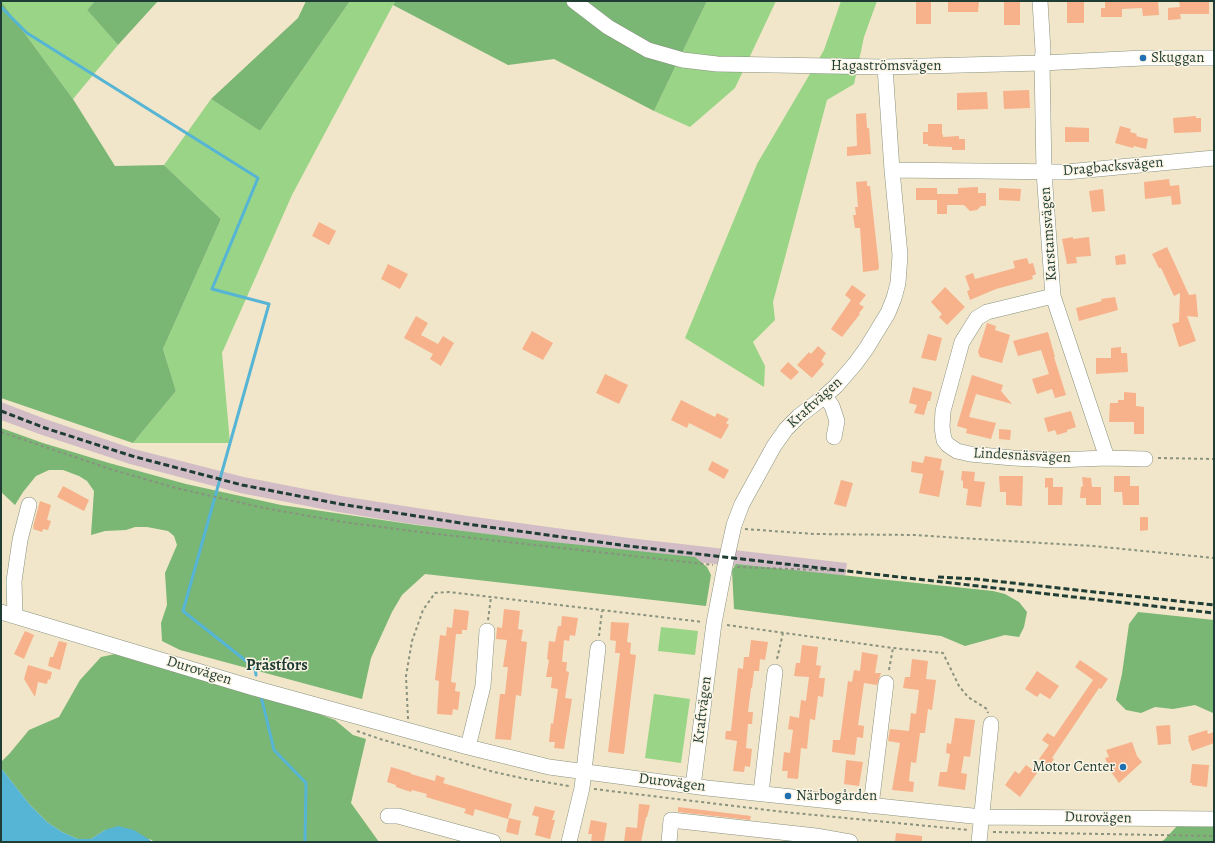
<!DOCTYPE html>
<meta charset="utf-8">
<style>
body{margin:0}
#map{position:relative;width:1215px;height:843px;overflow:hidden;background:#f1e6c9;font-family:Alegreya,serif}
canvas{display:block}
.frame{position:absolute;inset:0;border:2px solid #1f3d34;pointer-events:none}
</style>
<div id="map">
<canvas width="1215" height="843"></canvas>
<div class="frame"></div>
</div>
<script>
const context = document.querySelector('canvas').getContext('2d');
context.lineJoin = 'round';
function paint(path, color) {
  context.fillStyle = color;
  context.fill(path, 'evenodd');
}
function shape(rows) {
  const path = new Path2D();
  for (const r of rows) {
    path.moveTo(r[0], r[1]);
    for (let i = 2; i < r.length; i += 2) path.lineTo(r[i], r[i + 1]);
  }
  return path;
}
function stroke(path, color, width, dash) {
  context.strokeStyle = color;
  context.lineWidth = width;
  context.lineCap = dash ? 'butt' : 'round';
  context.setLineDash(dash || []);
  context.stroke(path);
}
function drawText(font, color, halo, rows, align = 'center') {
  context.font = font + ' Alegreya,serif';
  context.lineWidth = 3;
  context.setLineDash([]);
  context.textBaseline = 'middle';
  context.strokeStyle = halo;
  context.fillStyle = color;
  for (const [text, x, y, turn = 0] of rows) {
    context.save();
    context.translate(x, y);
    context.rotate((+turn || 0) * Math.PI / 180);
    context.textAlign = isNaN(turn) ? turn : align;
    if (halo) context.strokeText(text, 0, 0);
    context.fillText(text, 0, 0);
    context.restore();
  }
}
paint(shape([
 [1,402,48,420,134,449,244,477,341,496,468,516,629,538,847,563,845,579,627,554,405,523,338,512,240,493,130,464,42,435,1,420]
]), '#d2bdc6');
paint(shape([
 [1,1,95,1,87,10,118,45,73,99],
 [350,1,396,1,393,5,292,195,222,353,230,443,133,443,176,391,163,349,221,219,164,165,211,99,260,131],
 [707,1,776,1,735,88,690,127,654,111],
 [841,1,877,1,864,37,854,84,827,100,773,302,775,320,753,342,765,366,764,387,685,338,757,164,824,50],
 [661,627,698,631,695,655,658,651],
 [654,694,690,699,681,763,645,758]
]), '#99d487');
paint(shape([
 [1,1,73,99,115,166,164,165,221,219,163,349,176,391,133,443,1,398],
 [95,1,158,1,118,45,87,10],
 [306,1,350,1,260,131,211,99,298,18],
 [396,1,707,1,654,111,554,59,508,65,393,5],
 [1,428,43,443,109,463,186,484,281,505,416,525,543,541,695,557,707,567,711,575,706,606,425,574,402,595,392,612,371,658,362,699,180,650,162,641,161,623,167,605,165,573,177,545,174,536,168,531,147,527,135,527,126,530,105,531,91,535,94,491,87,481,79,476,63,470,49,470,36,476,23,492,15,505,1,492],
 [736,564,993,591,1005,594,1019,602,1027,612,1024,627,1019,637,1005,635,965,646,941,636,734,609,732,570],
 [1138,612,1214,620,1214,716,1213,713,1195,705,1173,709,1155,707,1141,713,1126,710,1116,700,1122,674,1129,624],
 [120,653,306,709,335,720,353,735,366,739,351,803,379,842,153,842,152,840,105,830,91,839,78,839,62,832,47,822,30,805,1,768,1,762,10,753,29,730,59,717,80,680,101,657],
 [1177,826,1214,827,1214,842,1160,842,1164,840]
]), '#7ab674');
paint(shape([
 [1,768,30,805,47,822,62,832,78,839,91,839,105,830,118,826,134,830,153,842,1,842]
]), '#56b4d5');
stroke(shape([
 [1,7,27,33,258,178,212,289,269,304,183,611,255,668,256,675],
 [261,696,274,750,306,783,305,842]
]), '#56b4d5', 3);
paint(shape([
 [916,1,931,1,931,24,916,24],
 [948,1,979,1,978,12,948,12],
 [1004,1,1020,1,1020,25,1004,25],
 [1067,1,1084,1,1084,23,1067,23],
 [1105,1,1158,1,1159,15,1143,16,1142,8,1122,9,1122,17,1101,17,1101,8,1105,8],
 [1179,1,1209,1,1209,14,1180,14,1181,19,1168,20,1168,8,1180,7],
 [1029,90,1030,108,1004,109,1003,91],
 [987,92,988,109,957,110,957,93],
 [866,113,867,128,869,128,871,154,847,156,847,147,857,146,856,114],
 [1196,116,1196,118,1201,118,1201,132,1174,133,1173,118],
 [928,124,942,124,942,134,943,135,943,137,959,136,959,139,965,139,965,150,952,150,952,147,928,146,928,144,923,144,923,132,928,132],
 [1120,126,1131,129,1130,132,1137,134,1136,136,1148,139,1146,149,1134,146,1133,148,1115,143],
 [1065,127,1089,128,1089,142,1065,142],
 [1169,179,1170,186,1179,185,1181,204,1172,205,1171,196,1145,199,1144,182],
 [867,181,867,186,870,186,879,267,878,270,863,272,860,228,855,228,853,215,856,215,855,207,858,207,856,182],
 [978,187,978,193,986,193,986,206,981,206,977,210,970,211,964,205,947,205,947,214,937,214,937,200,916,200,916,188,937,188,937,194,958,194,958,188],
 [999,188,1021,189,1020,201,999,200],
 [1103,189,1105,211,1092,212,1089,191],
 [319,222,336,231,329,245,312,236],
 [1073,237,1073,239,1089,237,1091,256,1076,257,1077,263,1067,264,1062,239],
 [1167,247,1189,295,1196,294,1198,317,1187,316,1196,341,1179,347,1172,324,1179,322,1180,293,1174,296,1161,268,1159,268,1152,254],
 [1125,254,1126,264,1116,265,1115,256],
 [1027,258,1029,264,1033,263,1036,274,1032,276,1033,279,996,289,970,300,967,291,970,290,965,276,973,273,975,279,1015,268,1013,261],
 [388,264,408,274,400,289,381,279],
 [852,285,866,295,859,304,864,307,859,313,860,314,842,337,831,329,851,300,845,295],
 [945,287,965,307,947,325,939,317,942,314,931,302],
 [1115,297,1118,310,1079,321,1076,308,1102,301,1101,299],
 [416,316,428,323,421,335,438,344,443,336,454,343,441,366,430,359,433,354,404,338],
 [987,323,996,326,995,330,1010,335,1002,363,980,357,978,352],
 [532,331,553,343,543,360,522,349],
 [1048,332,1055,357,1054,357,1066,395,1055,398,1052,389,1037,394,1032,379,1049,374,1041,350,1018,356,1013,341],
 [928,334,942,338,936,361,921,358],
 [818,346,826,353,821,361,824,364,812,378,797,365,809,352,811,354],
 [1121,347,1121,353,1127,353,1128,372,1096,374,1096,358,1111,358,1111,348],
 [788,362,799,372,791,380,780,371],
 [605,374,628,385,619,404,596,393],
 [972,375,1003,385,1001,391,1012,404,976,394,969,417,996,423,991,439,966,433,967,429,957,426],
 [913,387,932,392,930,401,928,401,924,415,914,413,917,405,909,403],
 [1124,392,1136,393,1136,406,1144,407,1144,434,1134,434,1134,422,1109,422,1110,403,1118,403,1118,400,1124,400],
 [681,400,715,417,717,413,729,419,726,423,729,425,721,439,689,423,687,428,671,420],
 [1071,411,1076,427,1067,430,1067,432,1057,435,1055,430,1048,432,1044,418],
 [999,429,1011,430,1010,440,999,439],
 [925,456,942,459,940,470,944,471,939,497,919,493,923,474,911,472,912,461,923,463],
 [712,461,729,470,724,479,708,470],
 [962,471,975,472,974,481,985,482,981,507,966,505,968,489,963,488,963,481,961,480],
 [999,476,1023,476,1022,506,1006,505,1006,492,1000,492],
 [1114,476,1130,476,1130,486,1139,486,1139,505,1123,505,1122,492,1114,492],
 [1082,477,1091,478,1092,487,1101,487,1101,505,1086,505,1086,498,1080,498,1081,487,1083,486],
 [1045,478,1053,478,1053,487,1048,487,1063,487,1062,505,1048,505,1048,487,1045,488],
 [841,480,853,483,846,507,834,504],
 [63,486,89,500,84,511,57,497],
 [40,501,51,505,47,520,51,521,48,530,43,529,42,532,33,529,34,527,33,527],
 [1140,517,1148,517,1148,530,1140,531],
 [454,609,469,611,467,630,462,630,462,634,456,634,451,682,456,683,455,691,460,692,458,710,453,709,452,715,437,714,439,681,435,680,440,635,446,636,447,627,452,628],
 [504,609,520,611,518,629,523,630,521,641,527,642,521,696,516,695,511,740,495,739,500,694,505,694,508,667,503,667,507,640,496,639,497,627,502,628],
 [562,616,578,618,575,636,570,635,569,641,564,640,562,662,567,662,566,671,569,672,565,698,572,699,564,749,554,748,555,742,549,742,551,723,553,724,558,689,551,688,552,677,546,677,549,660,547,659,549,641,555,642,558,626,561,626],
 [611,622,629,623,627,642,631,643,630,654,636,655,624,754,608,752,620,653,615,653,616,641,610,640],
 [25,631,34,635,24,659,14,654],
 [751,640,768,642,765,660,760,659,759,671,754,671,752,688,751,688,748,712,753,712,752,724,748,724,746,748,752,749,750,767,745,766,744,772,733,771,737,741,725,739,726,731,731,731,738,668,743,669,744,657,749,657],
 [59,641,67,643,60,670,48,666,50,657,53,657],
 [802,645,818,647,816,665,821,666,819,678,825,678,823,697,818,696,815,720,810,719,807,749,801,748,798,779,787,778,788,771,782,771,784,752,790,753,793,730,788,729,790,716,799,718,801,700,806,701,809,677,794,676,796,663,800,663],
 [862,652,878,655,875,673,881,673,877,685,864,683,858,725,864,726,863,738,857,737,855,755,832,752,833,740,840,740,848,681,852,682,854,670,860,671],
 [912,659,928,661,926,679,936,680,932,710,928,709,925,733,920,733,916,763,911,762,909,781,914,782,913,792,892,790,900,743,888,741,890,729,909,731,911,713,916,714,919,690,903,688,905,677,910,677],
 [1080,660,1108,679,1101,689,1099,688,1052,758,1054,759,1049,766,1039,759,1049,745,1042,740,1047,733,1054,737,1093,680,1075,667],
 [28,665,52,672,50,680,48,679,47,684,38,682,35,697,24,679],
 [1037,671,1059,686,1050,699,1040,693,1037,697,1025,689],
 [955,718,975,720,970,757,964,756,961,773,967,774,965,790,938,786,940,772,947,772,950,754,946,753,947,743,951,744],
 [1170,725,1171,744,1158,745,1156,726],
 [1207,730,1208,734,1214,732,1214,743,1192,751,1188,739,1189,739,1188,736],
 [1132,742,1137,756,1142,762,1119,783,1111,772,1105,758,1109,757,1106,750],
 [846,760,863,762,859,786,844,784],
 [1192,764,1209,765,1207,787,1192,785,1192,783,1190,783],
 [1026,765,1037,773,1020,797,1005,785,1015,771,1019,774],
 [391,767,411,773,411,774,435,781,436,775,445,778,443,783,512,804,508,819,475,809,473,816,464,813,466,809,426,797,427,794,412,790,411,792,396,787,396,785,387,782],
 [639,804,650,805,647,817,646,817,641,842,624,842,626,827,637,828],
 [535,806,555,811,552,820,555,820,550,839,535,835,539,817,532,815],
 [678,807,751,816,750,820,678,812],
 [509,818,521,821,518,835,506,832],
 [591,820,607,823,604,842,591,842,592,834,588,834],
 [896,833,922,836,922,842,895,842]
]), '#f7b18b');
const minor = shape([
 [574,1,608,27,648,50,683,60,717,64,885,67,1042,63,1143,58,1214,58],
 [1040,1,1043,51,1042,63,1044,172,1053,296,1107,458],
 [892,170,1066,172,1214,158],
 [1053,296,987,312,977,318,962,342,943,411,942,427,944,440,948,445,957,451,970,454,1013,458,1056,460,1107,458,1145,459],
 [825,396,832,406,837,421,834,437],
 [1,612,254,688,468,747,549,767,707,788,982,817,1214,819],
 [15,616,14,581,20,540,29,505],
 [468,747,483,686,487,631],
 [693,786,714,623,725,566,734,525,742,504,774,446,786,429,799,416,825,396,836,386,855,364,866,349,888,313,894,298,898,283,900,255,892,170,885,67],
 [761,793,775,672],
 [871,806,886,683],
 [388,816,398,816,493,842],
 [569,842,582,788,598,648],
 [669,842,671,820,816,836,850,842],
 [979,842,991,724]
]);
stroke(minor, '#88927e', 16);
stroke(shape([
 [1,432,113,470,176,488,264,508,343,522,428,533,713,565],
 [1158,458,1214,459],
 [745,529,814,534,914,535,1025,542,1093,546,1214,558],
 [737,567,846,571],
 [488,620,491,597],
 [727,625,893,648,943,653,959,686,968,697,987,709,988,713],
 [599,636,602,611],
 [777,659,783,633],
 [889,670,893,648],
 [408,719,406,676,412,641,423,610,435,593,449,592,703,622],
 [357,731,380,739,494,772,526,779,569,786],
 [594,789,784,812,969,830],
 [993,832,1214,836]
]), '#88927e', 2, [3, 3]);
stroke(minor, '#fff', 15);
stroke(shape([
 [1,411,45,428,132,456,242,485,340,504,467,524,628,546,1214,613],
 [938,577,976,579,1214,605]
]), '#1f3d34', 3, [6, 3]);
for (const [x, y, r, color] of [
 [1143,58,4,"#1f6fb2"],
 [1123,767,4,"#1f6fb2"],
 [788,796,4,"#1f6fb2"]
]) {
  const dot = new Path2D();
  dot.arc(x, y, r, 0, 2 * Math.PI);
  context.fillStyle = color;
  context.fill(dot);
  stroke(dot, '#fcf5e5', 1.5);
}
drawText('15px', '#1f3d34', '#fcf5e5', [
 ["Skuggan",1151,58],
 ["Motor Center",1115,767,"right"],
 ["Närbogården",796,796]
], 'left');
drawText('15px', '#1f3d34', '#fcf5e5', [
 ["Hagaströmsvägen",886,66],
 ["Dragbacksvägen",1113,167,-5],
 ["Karstamsvägen",1049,234,-94],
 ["Kraftvägen",815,403,-42],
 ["Lindesnäsvägen",1022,456,3],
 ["Durovägen",199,671,17],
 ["Kraftvägen",703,710,-83],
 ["Durovägen",672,783,7],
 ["Durovägen",1098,818,1]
]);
drawText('bold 16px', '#1f3d34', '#fcf5e5', [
 ["Prästfors",277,666]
]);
</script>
